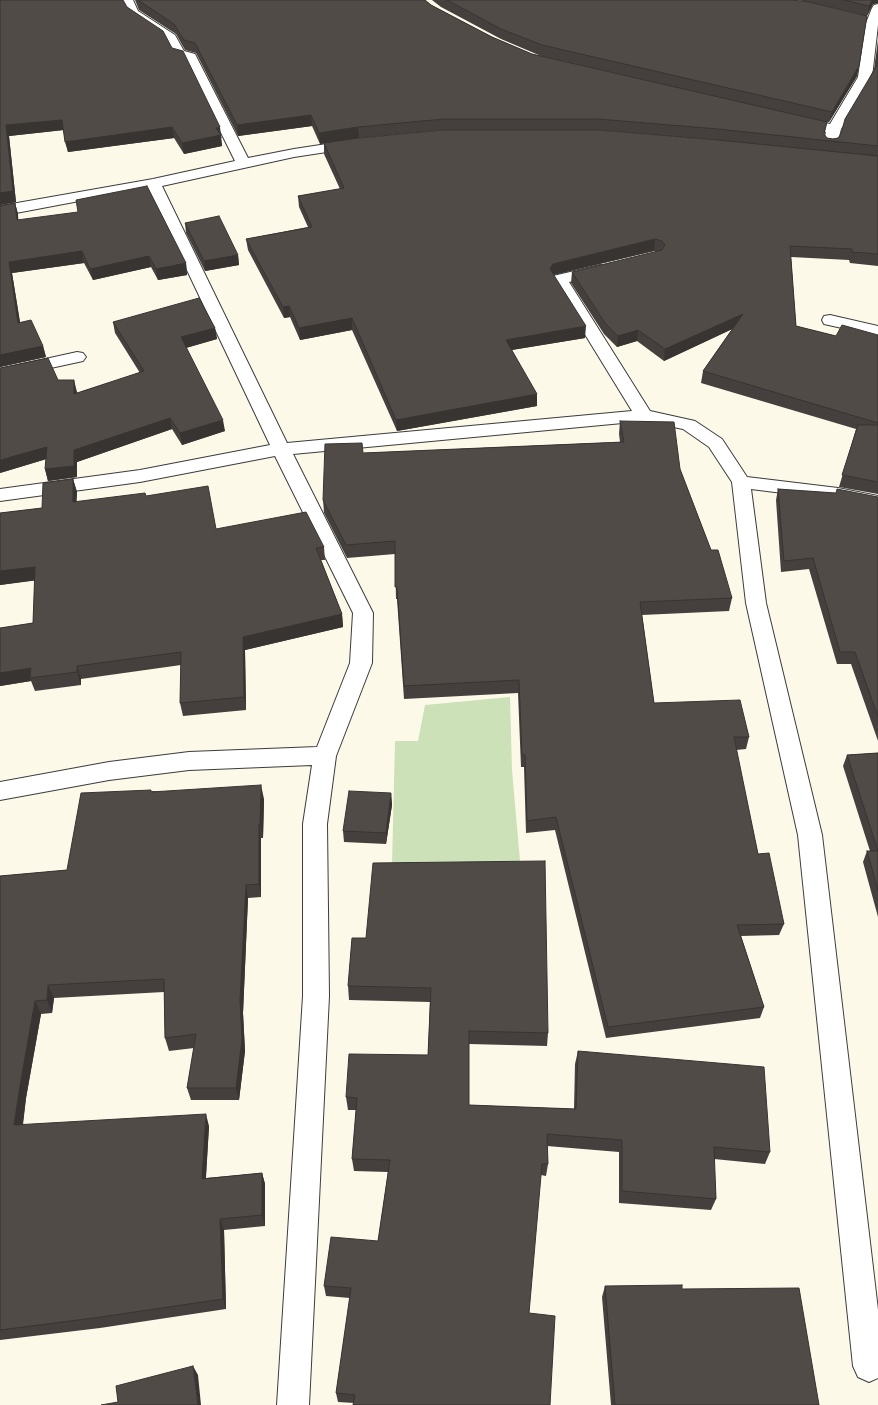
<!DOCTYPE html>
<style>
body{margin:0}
canvas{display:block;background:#fcf9e9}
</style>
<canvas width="878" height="1405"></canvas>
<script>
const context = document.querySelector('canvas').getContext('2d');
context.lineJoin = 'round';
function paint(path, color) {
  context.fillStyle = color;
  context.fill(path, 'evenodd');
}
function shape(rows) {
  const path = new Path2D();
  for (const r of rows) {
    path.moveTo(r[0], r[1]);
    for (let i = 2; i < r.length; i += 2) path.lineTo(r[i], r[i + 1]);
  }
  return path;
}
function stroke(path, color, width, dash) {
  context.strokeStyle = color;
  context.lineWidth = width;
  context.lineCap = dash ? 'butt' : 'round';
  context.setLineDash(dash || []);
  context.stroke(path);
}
paint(shape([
 [510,697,512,770,520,861,392,864,395,741,418,741,425,705]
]), '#cce1b8');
const minor = shape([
 [121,0,133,0,138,11,175,35,184,51,195,54,248,158,294,149,353,140,358,141,360,144,358,147,353,148,294,157,162,186,287,443,632,411,551,279,553,276,600,265,606,267,608,270,606,273,569,282,650,411,695,421,722,439,747,477,838,488,878,496,878,508,838,500,751,489,766,603,822,835,878,1310,878,1378,869,1382,858,1377,853,1366,798,835,746,603,732,482,709,447,683,429,644,421,293,454,373,613,372,663,336,756,327,824,329,996,309,1405,277,1405,303,996,303,824,312,765,189,770,109,780,0,800,0,782,109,762,189,752,317,747,350,663,353,613,275,456,140,482,0,501,0,489,140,470,270,445,148,188,0,216,0,206,153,179,235,161,185,60,174,57,166,40,129,16,121,0],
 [878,4,878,25,872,77,841,129,837,144,835,147,830,148,825,147,823,144,826,132,791,124,789,121,791,118,796,117,830,124,858,77,866,23,872,8,874,5,878,4],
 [830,315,878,326,878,336,824,324,822,320,824,316,830,315],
 [77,352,83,353,86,357,83,361,0,379,0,369,77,352]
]);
stroke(minor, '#3c3c3c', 2);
paint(minor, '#fff');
paint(shape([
 [0,0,127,7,172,48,222,138,221,138,222,146,184,154,174,138,68,152,63,130,9,136,16,202,0,205],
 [135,0,425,0,431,5,492,37,532,54,773,109,541,56,501,39,441,7,432,0,793,0,864,15,807,2,797,0,878,0,878,3,873,4,867,16,857,76,829,122,827,122,824,134,827,138,833,139,838,138,841,134,874,69,878,40,878,266,850,263,849,260,791,257,796,326,836,336,878,335,878,494,839,487,856,429,701,383,703,371,732,329,664,361,637,341,617,347,604,334,571,283,572,272,657,252,654,251,554,275,585,338,512,350,537,406,397,431,352,330,300,340,290,317,284,318,248,250,246,239,308,227,299,207,298,196,340,189,324,154,324,143,716,140,597,130,444,130,359,138,320,144,312,126,238,136,196,53,185,50,176,34,139,10],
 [15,203,18,214,18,220,186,263,187,275,158,280,151,267,93,280,84,263,12,273,20,323,43,346,46,357,0,367,0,206],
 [185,223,238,255,239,265,205,271,186,233],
 [113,322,215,328,217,339,186,348,225,431,182,445,172,429,77,462,77,477,48,481,45,469,46,459,0,473,58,380,77,392,77,393,140,373,115,333],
 [620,421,680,469,711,550,732,598,729,611,642,615,654,703,749,737,746,749,736,750,758,854,784,924,779,935,741,936,764,1007,760,1018,606,1038,555,830,526,833,524,767,521,767,518,693,404,699,397,599,396,599,395,554,347,558,324,513,323,500,363,453,620,442,619,434],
 [73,479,77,492,76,502,146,496,216,529,324,547,325,560,321,560,342,614,343,627,245,650,246,710,183,716,180,703,181,665,81,679,81,685,35,691,31,681,0,686,0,628,33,623,35,580,0,585,0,513,42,508],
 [778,489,878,497,878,741,851,664,837,664,809,569,781,572,776,500],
 [878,753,878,917,863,862,867,851,870,851,843,766,847,755],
 [152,791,264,799,263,838,261,838,261,897,248,898,243,1013,245,1051,239,1100,191,1100,187,1088,194,1048,169,1051,165,1038,164,992,54,998,52,1013,41,1014,26,1098,23,1125,209,1126,206,1178,262,1173,265,1184,265,1226,224,1230,226,1309,100,1328,0,1340,0,876,67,870],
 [391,793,392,805,386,844,344,842,343,831],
 [352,938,548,1033,547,1046,469,1044,469,1105,574,1109,575,1064,578,1051,770,1152,765,1164,714,1159,716,1199,711,1210,619,1203,619,1152,547,1146,548,1164,546,1176,541,1175,354,1403,338,1402,336,1393,350,1298,326,1296,324,1286,378,1241,388,1172,354,1171,352,1159,356,1110,348,1110,346,1097,428,1055,430,1002,349,1000,348,986],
 [605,1286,682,1289,819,1405,611,1405,602,1297]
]), '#45403d');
paint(shape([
 [872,0,878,0,878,3,873,4,867,16,869,6],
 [859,66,857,76,829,122,832,112],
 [311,115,312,126,238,136,237,125],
 [62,120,64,130,9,136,16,202,0,205,0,193,6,125],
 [172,127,174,138,68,152,65,142],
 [220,127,222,146,184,154,182,143,216,128],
 [358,127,359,138,320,144,319,133],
 [15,203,18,214,19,231,17,220],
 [655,239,654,251,552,275,550,269,553,264],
 [82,251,84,263,12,273,22,334,18,323,9,262],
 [238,255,239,265,205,271,204,261],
 [149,256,151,267,93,280,90,269],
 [186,263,187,275,158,280,156,269],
 [289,306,290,317,284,318,283,307],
 [743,314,741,325,664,361,665,349],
 [352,318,352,330,300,340,299,328],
 [586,326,585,338,505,351,506,340],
 [215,328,217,339,182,349,181,337],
 [638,330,637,341,617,347,618,336],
 [43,346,46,357,0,367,0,355],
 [74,380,77,392,77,406,74,394],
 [537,394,537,406,397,431,396,420],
 [170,418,172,429,77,462,77,477,48,481,45,469,74,450],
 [223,420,225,431,182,445,180,433],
 [47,447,50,458,0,473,0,460],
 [73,479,77,492,76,515,73,502],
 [35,567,39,580,0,585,0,571],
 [342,614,343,627,245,650,246,710,244,697,243,637],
 [77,666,81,679,81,685,77,672],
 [31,668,30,678,31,681,0,686,0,673],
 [261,785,264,799,263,838,260,824],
 [391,793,392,805,386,844,386,833],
 [259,824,261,838,261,897,259,884],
 [246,885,248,898,243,1013,245,1051,239,1100,236,1088],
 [48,985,54,998,52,1013,47,1000],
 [35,1001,41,1014,26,1098,21,1137,14,1125,20,1086],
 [206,1114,209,1126,205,1190,202,1179],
 [262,1173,265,1184,265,1226,262,1215],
 [220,1219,224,1230,226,1309,223,1299],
 [193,1366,198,1375,201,1405,198,1405]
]), '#383432');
const building = shape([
 [0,0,123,0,127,7,163,31,172,48,183,51,220,127,216,128,221,135,182,143,172,127,65,142,62,120,6,125,13,191,0,193,0,0],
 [138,0,425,0,431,5,492,37,532,54,827,122,824,134,827,138,833,139,838,138,841,134,845,119,876,67,878,50,878,146,718,129,598,119,444,119,358,127,319,133,311,115,237,125,195,43,184,40,174,24,138,0],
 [447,0,793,0,809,2,867,16,859,66,832,112,542,45,501,29,447,0],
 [844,0,872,0,869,6,844,0],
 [444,130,598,130,718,140,878,156,878,254,852,252,852,249,790,246,796,326,836,336,842,325,878,335,878,423,703,371,743,314,665,349,638,330,618,336,605,323,572,272,662,250,665,245,662,241,655,239,553,264,550,269,586,326,506,340,537,394,396,420,352,318,299,328,289,306,283,307,246,239,312,227,298,196,344,188,324,143,359,138,444,130],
 [147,186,186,263,156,269,149,256,90,269,82,251,9,262,18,323,31,320,43,346,0,355,0,206,15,203,17,220,78,212,76,200,147,186],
 [219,216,238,255,204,261,185,223,219,216],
 [199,298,215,328,181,337,223,420,180,433,170,418,74,450,74,466,45,469,47,447,0,460,0,368,48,358,58,380,74,380,74,394,144,371,113,322,199,298],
 [620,421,674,422,680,469,711,550,718,550,732,598,640,602,654,703,740,700,749,737,734,737,758,854,769,853,784,924,737,925,764,1007,608,1027,556,817,527,821,525,755,522,755,519,680,404,686,397,587,395,587,395,541,346,545,323,500,325,444,362,443,363,453,624,442,620,421],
 [858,425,878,425,878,482,842,475,858,425],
 [73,479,73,502,145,493,146,496,208,486,216,529,306,512,324,547,316,548,342,614,243,637,244,697,180,703,181,652,77,666,77,672,30,678,31,668,0,673,0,628,33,623,35,567,0,571,0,513,42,508,43,483,73,479],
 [778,489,836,493,837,489,878,497,878,717,855,652,840,652,813,558,784,561,778,489],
 [878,753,878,851,847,755,878,753],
 [261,785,260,824,259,824,259,884,246,885,240,1000,242,1039,236,1088,187,1088,196,1034,165,1038,164,979,48,985,47,1000,35,1001,20,1086,14,1125,206,1114,202,1179,262,1173,262,1215,220,1219,223,1299,94,1318,0,1330,0,876,67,870,81,793,151,790,151,792,261,785],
 [349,791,391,793,386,833,343,831,349,791],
 [867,851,878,851,878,890,867,851],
 [545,861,548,1033,469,1031,469,1105,576,1109,578,1051,764,1067,770,1152,714,1147,716,1199,622,1191,622,1140,547,1134,548,1164,542,1164,529,1313,555,1316,550,1405,353,1405,355,1395,336,1393,351,1288,324,1286,331,1237,378,1241,390,1160,352,1159,357,1098,346,1097,349,1054,428,1055,431,988,348,986,352,938,366,938,373,863,545,861],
 [682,1285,682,1289,799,1288,819,1405,615,1405,605,1286,682,1285],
 [193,1366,198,1405,101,1405,118,1402,116,1386,193,1366]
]);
paint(building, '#504b47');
stroke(building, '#383432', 1);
</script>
